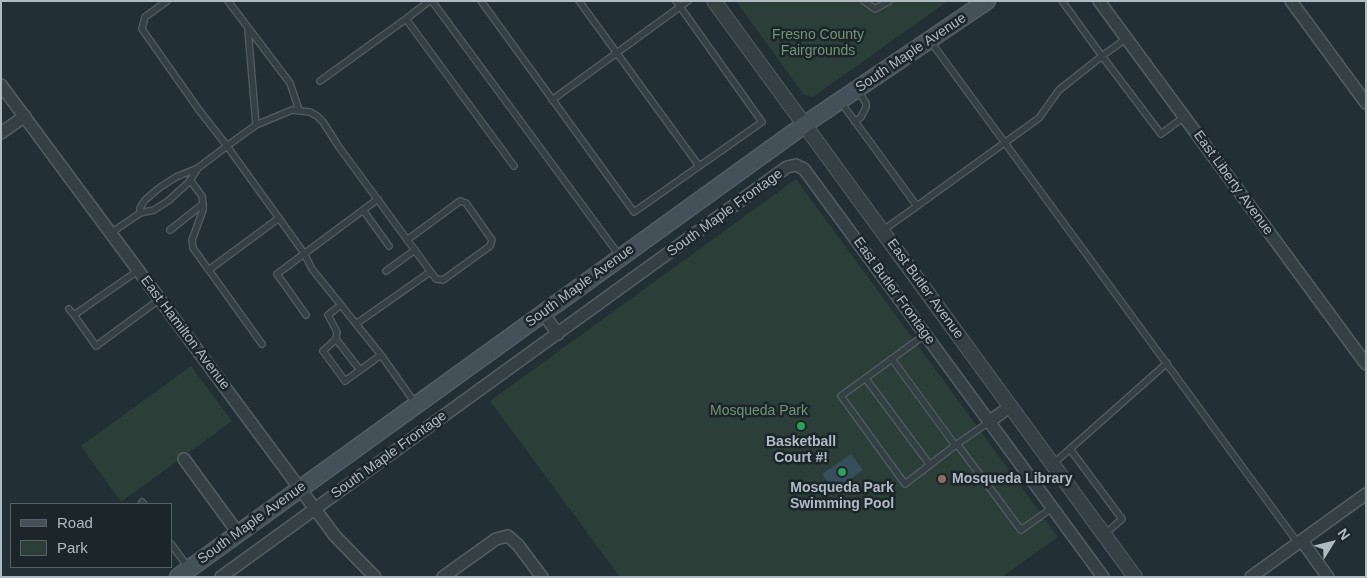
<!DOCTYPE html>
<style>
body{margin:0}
#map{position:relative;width:1367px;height:578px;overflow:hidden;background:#222f34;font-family:Helvetica,sans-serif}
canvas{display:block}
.frame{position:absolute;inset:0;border:2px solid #afbbc2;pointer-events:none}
.legend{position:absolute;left:10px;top:503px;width:162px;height:65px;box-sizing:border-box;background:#1b252a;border:1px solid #566167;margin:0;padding:6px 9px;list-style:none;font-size:15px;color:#afbbc2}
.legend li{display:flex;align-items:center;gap:10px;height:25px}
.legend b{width:25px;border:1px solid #566167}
.north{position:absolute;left:1307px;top:518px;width:50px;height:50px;-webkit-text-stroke:4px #1b252a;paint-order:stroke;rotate:54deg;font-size:14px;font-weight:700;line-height:20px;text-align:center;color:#afbbc2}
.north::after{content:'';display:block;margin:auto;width:18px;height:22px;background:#afbbc2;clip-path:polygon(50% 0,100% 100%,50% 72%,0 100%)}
</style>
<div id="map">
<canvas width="1367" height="578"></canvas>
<div class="frame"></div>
<ul class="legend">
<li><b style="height:6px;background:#445158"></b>Road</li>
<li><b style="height:14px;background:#2b3f38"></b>Park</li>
</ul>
<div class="north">N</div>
</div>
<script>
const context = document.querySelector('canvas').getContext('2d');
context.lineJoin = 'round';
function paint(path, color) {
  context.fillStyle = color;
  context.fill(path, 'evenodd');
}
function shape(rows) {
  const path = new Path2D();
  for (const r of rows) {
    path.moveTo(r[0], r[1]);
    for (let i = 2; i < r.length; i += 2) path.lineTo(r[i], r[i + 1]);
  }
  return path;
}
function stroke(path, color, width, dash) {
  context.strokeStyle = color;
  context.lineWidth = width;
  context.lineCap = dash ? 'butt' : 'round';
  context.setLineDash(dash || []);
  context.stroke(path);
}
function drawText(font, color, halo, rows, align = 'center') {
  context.font = font + ' Helvetica,sans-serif';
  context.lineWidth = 5;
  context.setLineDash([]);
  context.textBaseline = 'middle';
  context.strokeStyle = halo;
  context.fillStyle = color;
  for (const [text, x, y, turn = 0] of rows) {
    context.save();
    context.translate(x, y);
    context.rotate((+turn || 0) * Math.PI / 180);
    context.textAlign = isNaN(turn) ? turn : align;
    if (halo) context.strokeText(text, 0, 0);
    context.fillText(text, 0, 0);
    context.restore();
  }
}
paint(shape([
 [736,1,948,1,813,97,804,95],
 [796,179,1058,537,1002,577,620,577,490,401],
 [191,366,232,421,121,502,81,446]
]), '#2b3f38');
paint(shape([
 [851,454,863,470,834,491,822,474]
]), '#374f5a');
const service = shape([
 [167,1,145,17,142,29,199,110,227,146,256,125,292,110,310,112,317,116,323,122,339,147,436,279,443,280,490,246,492,240,466,203,460,201,407,240],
 [228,1,290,83,299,110],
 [429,1,406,19,514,166],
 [432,1,619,255],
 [481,1,634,212,762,122,676,1],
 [579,1,699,166],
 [864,1,875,9,889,1],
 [248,30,256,125],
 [1127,38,1102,56,1161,134,1184,117],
 [931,42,1298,543],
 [320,81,406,19],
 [552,100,688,1],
 [840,101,917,206,1039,118,1059,90,1102,56,1062,1],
 [855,122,861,117,866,107,866,103,858,91],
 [198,168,227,146,304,253,312,269,381,355,415,403],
 [190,180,202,196,203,204,203,210,192,240,193,248,262,344],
 [363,210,389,246],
 [170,230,203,204],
 [882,231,917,206],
 [111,233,140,213,154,210,168,201,189,182,198,168,176,177,159,188,145,200,140,208,140,213],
 [210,269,279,218],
 [386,271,415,250],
 [341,305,328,315,337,332,336,339,323,351,345,381,381,355],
 [69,309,74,315,139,270],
 [74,315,96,346,160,299],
 [306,315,277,274,378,199],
 [356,324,430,272],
 [926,334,841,396,905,484,957,444,989,422],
 [336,339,360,370],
 [892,359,955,445],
 [866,379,930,465],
 [957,444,1021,530,1052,508],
 [1070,449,1122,519,1105,534],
 [1053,464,1167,363],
 [142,502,144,504],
 [171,544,188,567]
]);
const minor = shape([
 [1099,1,1366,364],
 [1291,1,1366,103],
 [1,85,335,536,375,577],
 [1,133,25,116],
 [543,313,558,334],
 [990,421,1011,406],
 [184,459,238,533],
 [1302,541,1328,577],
 [221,577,787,167,796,165,804,169,1103,577],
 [443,577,496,539,508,536,518,545,542,577],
 [1251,577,1366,494]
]);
const tertiary = shape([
 [714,1,1135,577]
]);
const secondary = shape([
 [178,577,804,125,987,1]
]);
stroke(service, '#525e63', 8);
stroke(minor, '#525e63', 14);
stroke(tertiary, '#525e63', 16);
stroke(secondary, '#525e63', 19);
stroke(service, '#354045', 5.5);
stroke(minor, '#354045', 11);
stroke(tertiary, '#354045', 14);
stroke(secondary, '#445158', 16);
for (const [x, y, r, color] of [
 [801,426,5,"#2e9e5b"],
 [842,472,5,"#2e9e5b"],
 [942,479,5,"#8d6e63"]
]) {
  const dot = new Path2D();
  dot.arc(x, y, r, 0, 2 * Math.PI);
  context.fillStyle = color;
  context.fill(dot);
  stroke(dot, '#1b252a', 2);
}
drawText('14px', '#729671', '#1b252a', [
 ["Fresno County",818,35],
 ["Fairgrounds",818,51],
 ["Mosqueda Park",759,411]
]);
drawText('14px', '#afbbc2', '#1b252a', [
 ["South Maple Avenue",911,53,-34],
 ["East Liberty Avenue",1233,183,54],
 ["South Maple Frontage",725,213,-36],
 ["South Maple Avenue",580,286,-36],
 ["East Butler Avenue",925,289,54],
 ["East Butler Frontage",894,291,54],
 ["East Hamilton Avenue",185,333,53],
 ["South Maple Frontage",389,455,-36],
 ["South Maple Avenue",252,523,-36]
]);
drawText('bold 14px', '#afbbc2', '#1b252a', [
 ["Basketball",801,442],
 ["Court #!",801,458],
 ["Mosqueda Library",952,479,"left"],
 ["Mosqueda Park",842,488],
 ["Swimming Pool",842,504]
]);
</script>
